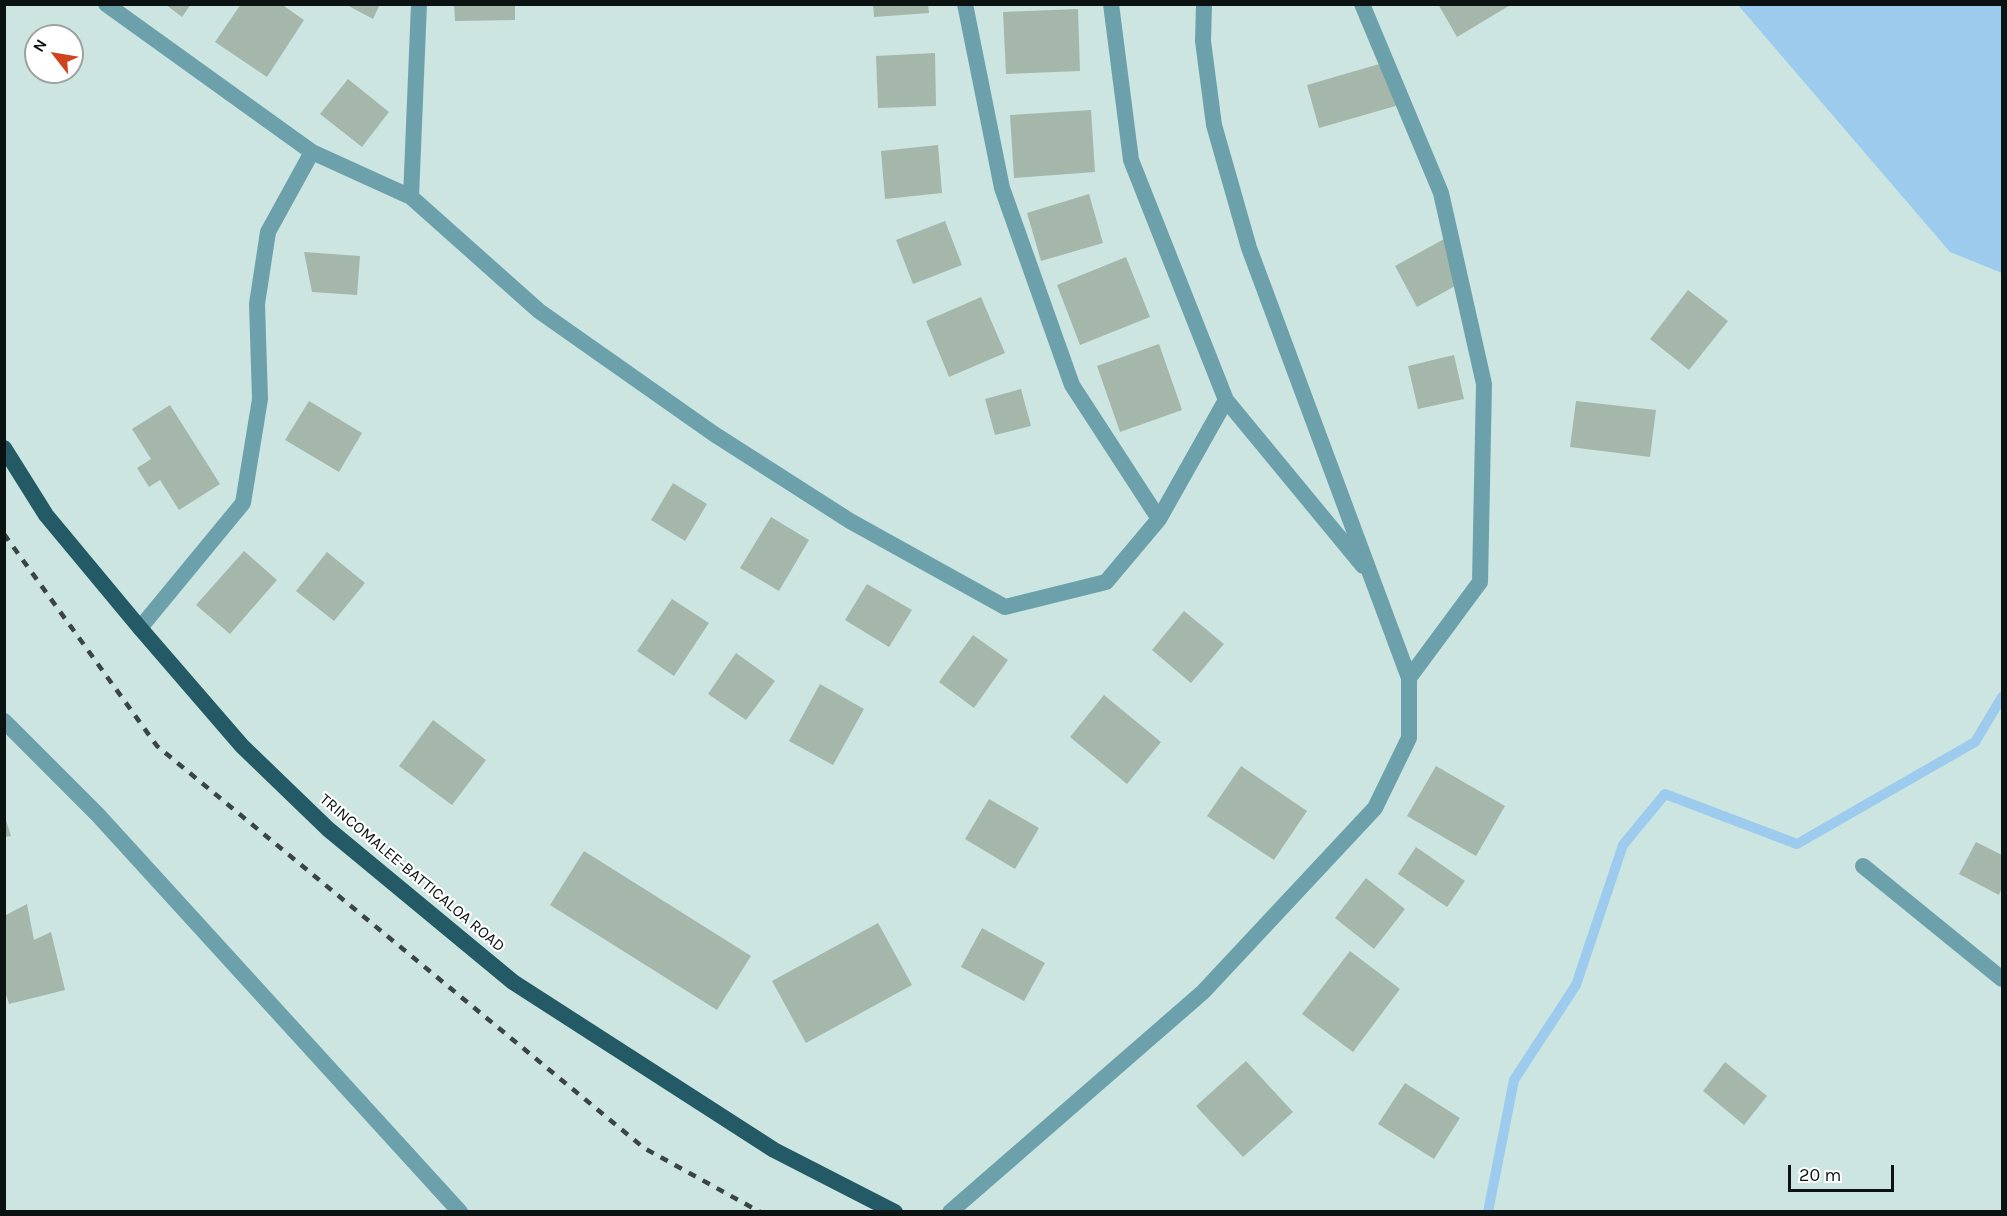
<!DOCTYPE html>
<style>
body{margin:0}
#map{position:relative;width:2007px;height:1216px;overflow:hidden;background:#cce5e1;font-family:Karla,sans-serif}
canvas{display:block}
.frame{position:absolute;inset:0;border:6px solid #0a1311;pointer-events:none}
.north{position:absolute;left:24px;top:24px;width:60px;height:60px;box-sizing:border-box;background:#fff;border:2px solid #9da1a0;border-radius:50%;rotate:301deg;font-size:16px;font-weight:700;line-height:24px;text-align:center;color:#0a1311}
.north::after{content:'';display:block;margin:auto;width:21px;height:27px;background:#cd441f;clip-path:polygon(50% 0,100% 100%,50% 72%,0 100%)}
.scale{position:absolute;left:1788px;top:1165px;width:106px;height:27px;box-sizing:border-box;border:3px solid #0a1311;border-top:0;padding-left:8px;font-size:18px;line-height:21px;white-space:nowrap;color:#0a1311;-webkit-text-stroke:4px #fff;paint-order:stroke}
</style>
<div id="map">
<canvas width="2007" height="1216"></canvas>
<div class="frame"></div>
<div class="north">N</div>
<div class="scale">20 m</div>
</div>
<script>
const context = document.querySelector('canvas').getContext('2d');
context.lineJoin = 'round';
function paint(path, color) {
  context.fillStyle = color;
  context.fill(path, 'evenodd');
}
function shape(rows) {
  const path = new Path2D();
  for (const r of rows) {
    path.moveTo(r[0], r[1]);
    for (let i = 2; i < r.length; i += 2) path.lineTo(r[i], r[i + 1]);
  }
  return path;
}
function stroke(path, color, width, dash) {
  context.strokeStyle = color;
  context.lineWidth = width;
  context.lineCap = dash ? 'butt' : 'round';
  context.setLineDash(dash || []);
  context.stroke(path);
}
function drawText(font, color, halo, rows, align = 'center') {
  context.font = font + ' Karla,sans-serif';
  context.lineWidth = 4.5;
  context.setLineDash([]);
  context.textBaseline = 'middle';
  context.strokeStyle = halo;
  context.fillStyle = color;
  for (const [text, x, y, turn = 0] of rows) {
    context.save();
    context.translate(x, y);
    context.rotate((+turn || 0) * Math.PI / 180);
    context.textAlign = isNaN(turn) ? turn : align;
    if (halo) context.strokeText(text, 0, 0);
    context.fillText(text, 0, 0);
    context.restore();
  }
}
paint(shape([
 [1738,5,2002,5,2002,273,1950,252]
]), '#9dcbee');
stroke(shape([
 [1488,1212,1514,1080,1576,985,1623,845,1665,794,1797,844,1975,742,2002,697]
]), '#9dcbee', 10);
paint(shape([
 [165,4,191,4,182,17],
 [241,4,281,4,304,20,267,77,215,42],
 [345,4,380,4,373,19],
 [454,4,515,4,515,20,455,21],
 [873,4,928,4,929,13,874,17],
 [1438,4,1512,4,1457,37],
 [1078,9,1080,71,1006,74,1003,12],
 [935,53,936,106,878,108,876,56],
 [1393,60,1406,103,1319,128,1307,85],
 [348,79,389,112,362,147,320,114],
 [1091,110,1095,172,1014,178,1010,115],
 [938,145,942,193,885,199,881,151],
 [1089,194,1103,243,1041,261,1027,213],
 [945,221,962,265,913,284,896,240],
 [1444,239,1466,280,1417,307,1395,266],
 [304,252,360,256,357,295,312,292],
 [1126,257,1150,317,1080,345,1057,285],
 [1688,290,1728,321,1689,370,1650,339],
 [981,297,1005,353,949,377,926,321],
 [1159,344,1182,410,1120,432,1097,366],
 [1454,355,1464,399,1418,409,1408,366],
 [1021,389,1031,426,995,435,985,399],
 [309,401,362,433,339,472,285,440],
 [1576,401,1656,410,1650,457,1570,447],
 [170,405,220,484,179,510,160,480,149,487,137,468,151,459,132,429],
 [673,483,707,504,685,541,651,520],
 [771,517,809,540,779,591,740,568],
 [244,551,277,580,230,634,196,605],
 [327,552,365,583,334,621,296,591],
 [867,584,912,610,889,647,845,620],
 [672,599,709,623,674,676,637,651],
 [1184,611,1224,644,1191,683,1152,650],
 [973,635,1008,660,974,708,939,682],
 [736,653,775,681,746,720,708,694],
 [820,684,864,709,833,765,789,741],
 [1104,695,1161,742,1127,784,1070,737],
 [433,720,486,760,452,805,399,766],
 [1241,766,1307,811,1274,860,1207,816],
 [1436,766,1505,806,1476,856,1407,816],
 [989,799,1039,828,1015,869,965,839],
 [4,814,11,836,4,837],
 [1976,842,2002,855,2002,888,1999,895,1959,874],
 [1416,847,1465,881,1447,907,1398,874],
 [584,851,751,956,717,1010,550,905],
 [1366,878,1405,909,1374,949,1335,918],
 [27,904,34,940,51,932,65,990,9,1004,4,988,4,916],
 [878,923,912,985,806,1043,772,981],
 [982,928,1045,963,1024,1001,961,967],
 [1350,951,1400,989,1353,1052,1302,1014],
 [1246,1061,1293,1112,1243,1157,1196,1106],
 [1725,1062,1767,1096,1744,1125,1703,1091],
 [1405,1083,1460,1118,1434,1159,1378,1124]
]), '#a5b7aa');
stroke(shape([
 [106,4,312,152,411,197,539,311,714,434,850,521,1005,607,1106,582,1159,519,1226,400],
 [965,4,1002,188,1072,385,1159,519],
 [1111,4,1131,160,1226,400,1363,566],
 [1362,4,1441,193,1484,384,1480,582,1409,678],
 [411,197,419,4],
 [140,628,243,503,260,399,257,304,268,232,312,152],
 [4,721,98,815,460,1212],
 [1863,866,2002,979],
 [950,1212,1203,992,1375,808,1409,738,1409,678,1249,248,1214,125,1203,41,1204,4]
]), '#6ca1ac', 16);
stroke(shape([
 [4,448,46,515,140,628,242,746,328,829,513,982,774,1150,895,1212]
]), '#245a65', 16);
stroke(shape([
 [4,534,157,746,644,1148,760,1212]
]), '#394543', 4.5, [8, 8]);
drawText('16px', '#0a1311', '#fff', [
 ["TRINCOMALEE-BATTICALOA ROAD",412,873,40]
]);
</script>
